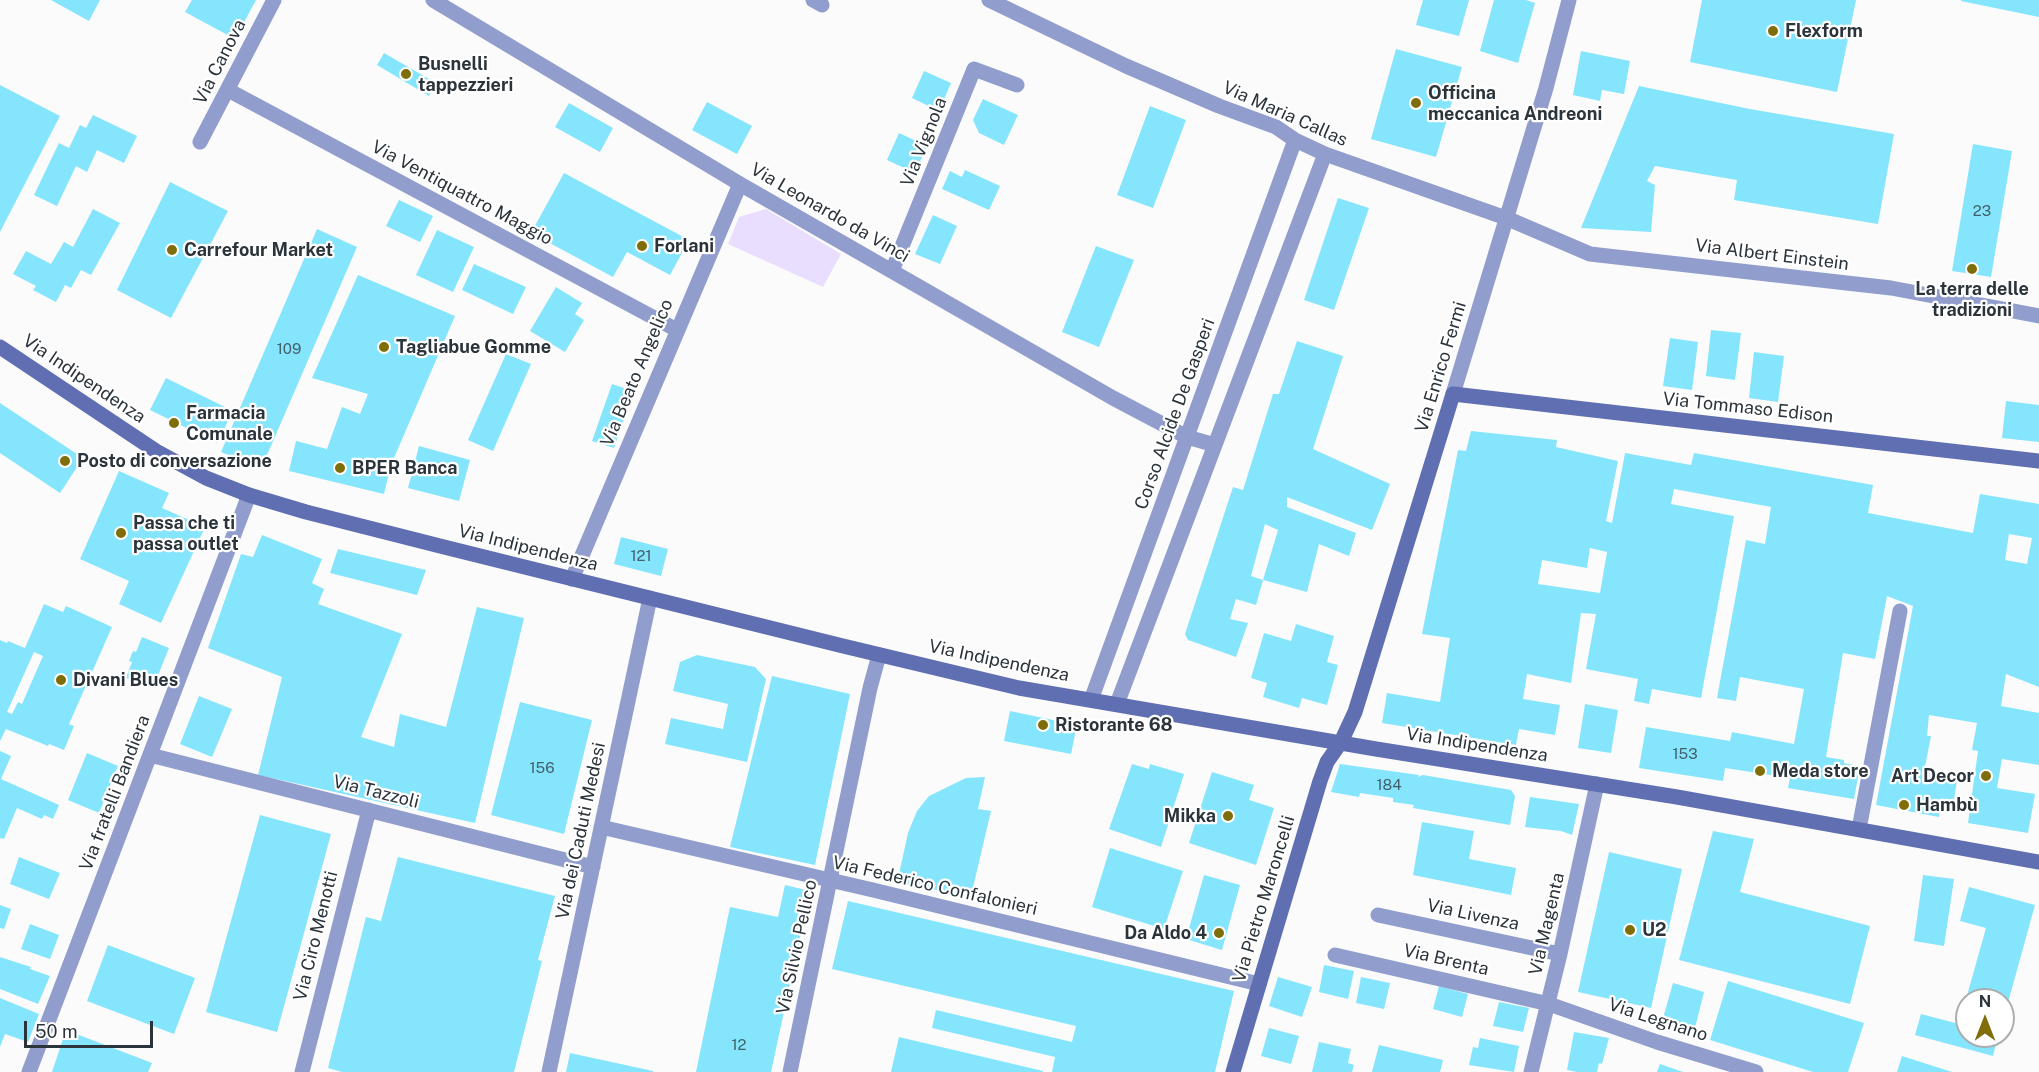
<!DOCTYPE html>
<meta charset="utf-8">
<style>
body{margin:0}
#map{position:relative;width:2039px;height:1072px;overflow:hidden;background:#fbfbfb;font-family:"Public Sans",sans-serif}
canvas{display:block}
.north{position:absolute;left:1955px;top:988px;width:60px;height:60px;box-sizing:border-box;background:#fff;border:2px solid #aaaeb1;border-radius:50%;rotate:0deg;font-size:16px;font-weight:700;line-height:24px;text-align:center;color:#2b343b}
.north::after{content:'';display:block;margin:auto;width:21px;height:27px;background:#7e6d09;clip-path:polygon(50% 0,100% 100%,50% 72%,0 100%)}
.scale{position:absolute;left:24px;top:1021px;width:129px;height:27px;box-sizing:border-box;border:3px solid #2b343b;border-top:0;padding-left:8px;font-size:18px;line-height:21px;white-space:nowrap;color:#2b343b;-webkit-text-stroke:4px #fff;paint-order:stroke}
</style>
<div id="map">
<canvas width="2039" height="1072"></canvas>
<div class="north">N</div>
<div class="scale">50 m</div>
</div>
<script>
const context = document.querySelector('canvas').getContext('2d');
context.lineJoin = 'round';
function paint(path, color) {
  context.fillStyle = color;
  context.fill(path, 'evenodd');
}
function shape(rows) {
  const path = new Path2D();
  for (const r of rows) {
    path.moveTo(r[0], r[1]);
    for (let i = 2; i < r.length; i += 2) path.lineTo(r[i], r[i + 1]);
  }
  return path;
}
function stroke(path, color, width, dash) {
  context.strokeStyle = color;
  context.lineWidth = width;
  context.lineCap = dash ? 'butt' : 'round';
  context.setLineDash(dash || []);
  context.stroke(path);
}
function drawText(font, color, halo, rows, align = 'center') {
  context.font = font + ' "Public Sans",sans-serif';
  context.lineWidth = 4.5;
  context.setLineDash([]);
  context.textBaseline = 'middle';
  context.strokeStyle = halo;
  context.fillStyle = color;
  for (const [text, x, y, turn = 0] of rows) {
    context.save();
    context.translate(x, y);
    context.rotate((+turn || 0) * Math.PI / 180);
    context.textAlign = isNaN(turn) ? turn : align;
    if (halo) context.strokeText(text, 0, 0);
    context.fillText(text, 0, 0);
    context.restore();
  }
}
paint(shape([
 [766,209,841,254,823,287,728,244,739,217]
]), '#eadefe');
paint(shape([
 [51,0,100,0,89,21],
 [192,0,256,0,235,39,185,12],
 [1423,0,1469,0,1459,36,1416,25],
 [1494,0,1526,0,1535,3,1518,63,1480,51],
 [1702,0,1856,0,1837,92,1690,62],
 [1961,0,2039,0,2039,17,1961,1],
 [1396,49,1462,67,1436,157,1371,139],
 [1581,51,1630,61,1624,94,1602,90,1600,101,1573,95],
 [384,53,436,83,429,96,377,65],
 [924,71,951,83,939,111,912,98],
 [0,85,60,116,0,232],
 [1639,86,1750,109,1894,134,1878,224,1734,200,1737,180,1655,166,1647,181,1655,185,1651,232,1581,228],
 [983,99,1018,115,1004,145,979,133,973,120],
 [707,102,752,126,737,154,692,130],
 [569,103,613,128,600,152,555,127],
 [1150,106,1186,120,1153,208,1117,195],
 [93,115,137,136,124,163,97,150,87,172,76,166,57,206,34,195,59,143,69,148,80,125,86,128],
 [899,133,927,146,915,173,887,160],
 [1973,144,2012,151,1991,277,1952,271],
 [965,170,1000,186,989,210,942,189,950,171,962,177],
 [564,173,689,240,670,275,627,252,613,277,531,233],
 [170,182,228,211,171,318,117,290],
 [1338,198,1369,208,1334,310,1304,300],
 [399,200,433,216,420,242,386,226],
 [93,209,120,223,91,275,81,270,71,288,65,285,56,302,33,290,36,286,13,274,26,251,51,264,64,242,73,247],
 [933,215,957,226,940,264,915,254],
 [317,229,357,247,261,469,221,452],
 [437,230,474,247,453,292,416,275],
 [1096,246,1134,260,1099,347,1062,332],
 [474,264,526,287,513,314,462,290],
 [358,275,455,316,391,465,384,494,289,471,296,441,327,449,342,407,360,414,368,394,312,378],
 [556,287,582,303,575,314,584,320,565,352,530,331],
 [1711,330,1741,333,1735,380,1706,376],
 [1670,338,1698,342,1692,390,1663,386],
 [1297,341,1343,356,1313,449,1390,484,1372,530,1287,497,1287,507,1356,533,1349,556,1319,544,1307,592,1263,580,1256,605,1236,599,1230,619,1248,623,1236,657,1188,640,1185,634,1233,487,1243,490,1273,394,1279,394],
 [1265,524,1278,530,1263,580,1251,576],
 [1754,352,1784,356,1778,402,1749,398],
 [506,354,531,364,493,451,468,440],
 [166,378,233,411,217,443,150,410],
 [612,384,633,391,614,448,592,441],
 [2006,401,2039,405,2039,442,2002,438],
 [0,403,83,458,60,493,0,453],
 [1471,431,1557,440,1556,447,1618,461,1606,521,1612,523,1625,453,1691,465,1694,453,1873,485,1868,513,1973,533,1980,494,2039,504,2039,687,2006,674,2001,706,2039,713,2039,765,2002,759,1997,788,2035,794,2028,833,1968,823,1978,751,1972,750,1977,723,1929,715,1927,736,1931,736,1924,772,1934,774,1934,771,1954,774,1953,780,1957,781,1953,806,1941,804,1939,817,1876,805,1913,606,1887,596,1875,659,1843,653,1826,757,1844,760,1844,763,1857,766,1856,772,1859,772,1854,799,1788,788,1790,778,1725,768,1723,781,1639,768,1646,727,1730,741,1732,732,1794,744,1804,689,1740,677,1736,701,1717,698,1746,540,1765,544,1771,507,1674,489,1671,504,1734,516,1701,698,1652,689,1649,704,1634,701,1638,679,1586,669,1596,614,1581,613,1571,683,1527,674,1523,699,1560,705,1555,735,1519,729,1516,745,1382,723,1387,693,1440,702,1450,638,1422,634,1458,450,1466,451],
 [2009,534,2032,538,2027,564,2005,560],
 [1590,548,1607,552,1600,593,1538,584,1542,560,1587,568],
 [419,446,470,460,459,501,408,488],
 [119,471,169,493,162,508,205,527,161,623,119,604,129,581,80,559],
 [262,535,322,559,312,583,324,589,318,604,402,634,361,737,394,747,400,714,446,727,477,607,524,618,475,823,258,775,282,677,208,648,241,554,253,557],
 [621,537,668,549,661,576,614,564],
 [338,549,426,570,417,595,330,573],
 [44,604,63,612,66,606,112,627,69,724,74,726,64,750,49,744,48,746,6,729,0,741,0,640,7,643,8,641,25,648],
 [34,652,43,656,22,704,18,702,12,714,7,712],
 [1296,624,1334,636,1327,662,1338,665,1327,705,1302,698,1299,708,1263,697,1267,683,1251,678,1264,633,1291,641],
 [142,637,169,648,153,688,126,678,132,662,129,661,133,651,136,652],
 [697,655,755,667,766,679,747,762,665,744,671,718,723,729,728,704,673,691,680,662],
 [772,676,850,694,815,865,730,847],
 [199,696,232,709,212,757,180,744],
 [520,702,592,720,564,834,491,815],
 [1585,704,1618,710,1611,753,1578,748],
 [1010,711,1077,725,1071,754,1004,741],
 [0,751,11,756,1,779,59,805,53,819,44,815,42,819,17,808,4,839,0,838],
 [87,753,118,766,99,813,68,800],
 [1132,764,1149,769,1150,764,1184,774,1161,847,1109,829],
 [1340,764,1419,775,1418,777,1423,775,1511,790,1515,796,1510,825,1413,808,1414,805,1393,802,1393,798,1360,793,1359,797,1331,792],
 [1212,772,1254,785,1249,800,1274,808,1256,865,1189,843],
 [985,777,978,809,991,811,971,896,897,883,908,833,917,811,929,796,966,778],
 [1530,797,1579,804,1572,835,1561,831,1525,827],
 [260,815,331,834,277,1032,206,1012],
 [1422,822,1474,831,1469,859,1516,868,1511,895,1413,875],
 [1713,831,1754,839,1740,892,1870,926,1850,1004,1679,960],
 [1110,848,1183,871,1164,929,1092,907],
 [1609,852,1682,869,1651,1008,1578,992],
 [19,857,60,873,49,899,10,884],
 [398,857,555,896,538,960,542,961,514,1072,342,1072,328,1068,366,917,381,921],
 [1204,875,1240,885,1222,950,1186,939],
 [1923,875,1954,879,1944,946,1914,941],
 [785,885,810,891,771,1072,696,1072,730,907,778,917],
 [1969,887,2035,905,2004,1017,2003,1000,1967,1000,1967,1036,1998,1036,1993,1056,1915,1035,1921,1014,1959,1024,1986,928,1960,921],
 [848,901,1234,991,1215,1072,1052,1072,1055,1057,932,1028,936,1010,1072,1042,1076,1026,832,969],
 [0,905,11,909,4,929,0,928],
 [30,924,59,935,50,959,21,949],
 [108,945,195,978,174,1034,87,1001],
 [0,957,31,967,30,969,50,976,38,1004,0,989],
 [1324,965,1354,971,1348,999,1319,992],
 [1278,977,1312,987,1302,1017,1269,1006],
 [1361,977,1390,983,1384,1009,1356,1003],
 [1728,981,1864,1023,1848,1072,1813,1072,1710,1040],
 [1673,983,1704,992,1695,1028,1663,1018],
 [1439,986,1468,994,1462,1017,1433,1009],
 [0,998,39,1014,28,1042,5,1034,0,1047],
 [1499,1002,1529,1008,1523,1032,1493,1026],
 [1269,1028,1299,1036,1291,1064,1261,1056],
 [66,1030,152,1063,148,1072,52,1072],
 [1574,1032,1609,1038,1602,1064,1599,1063,1597,1072,1577,1072,1567,1070],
 [899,1037,1043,1071,1043,1072,891,1072],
 [1480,1038,1519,1046,1514,1072,1469,1065,1473,1047,1478,1048],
 [1319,1042,1351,1049,1348,1063,1354,1065,1352,1072,1312,1072],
 [1379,1045,1443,1060,1440,1072,1372,1072],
 [570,1053,653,1071,653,1072,566,1072],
 [1902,1056,1952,1072,1897,1072],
 [1660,1064,1683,1072,1657,1072]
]), '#85e5fc');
stroke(shape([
 [433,0,740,184,1113,398,1187,437,1215,445],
 [813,0,822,5],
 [989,0,1126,66,1219,106,1276,127,1295,140,1325,154,1506,218,1590,254,1891,288,2039,316],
 [228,90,677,330],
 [200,142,274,0],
 [892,271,974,69,1017,85],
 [1453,394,1546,88,1569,0],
 [572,579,740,184],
 [1091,700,1295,140],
 [1117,704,1325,154],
 [150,755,593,867],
 [601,827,873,890,1259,984],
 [1859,829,1900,611],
 [1378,915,1560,954],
 [1335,955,1549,1004,1657,1042,1756,1072],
 [29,1072,249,495],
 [302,1072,369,810],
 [549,1072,650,598],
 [790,1072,870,688,879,655],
 [1531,1072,1560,954,1597,784]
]), '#919dcc', 15);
stroke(shape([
 [0,347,156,451,206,478,249,495,306,512,444,547,843,646,1019,688,1376,749,1677,797,2039,862],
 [1233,1072,1320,781,1327,762,1341,742,1355,712,1453,394,2039,461]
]), '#606eb2', 15);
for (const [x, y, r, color] of [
 [1773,31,6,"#7e6d09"],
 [406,74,6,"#7e6d09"],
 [1416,103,6,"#7e6d09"],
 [642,246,6,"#7e6d09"],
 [172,250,6,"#7e6d09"],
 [1972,269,6,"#7e6d09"],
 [384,347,6,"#7e6d09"],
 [174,423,6,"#7e6d09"],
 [65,461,6,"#7e6d09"],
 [340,468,6,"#7e6d09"],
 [121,533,6,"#7e6d09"],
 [61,680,6,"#7e6d09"],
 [1043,725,6,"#7e6d09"],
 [1760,771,6,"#7e6d09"],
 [1986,776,6,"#7e6d09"],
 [1904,805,6,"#7e6d09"],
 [1228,816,6,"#7e6d09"],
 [1630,930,6,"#7e6d09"],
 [1219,933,6,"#7e6d09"]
]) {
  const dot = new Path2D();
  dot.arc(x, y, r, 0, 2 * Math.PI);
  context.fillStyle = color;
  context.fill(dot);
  stroke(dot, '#fff', 2);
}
drawText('15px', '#42606b', null, [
 ["23",1982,211],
 ["109",289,349],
 ["121",641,556],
 ["153",1685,754],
 ["156",542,768],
 ["184",1389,785],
 ["12",739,1045]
]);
drawText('bold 18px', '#2b343b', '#fff', [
 ["Flexform",1785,31],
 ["Busnelli",418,64],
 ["tappezzieri",418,85],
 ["Officina",1428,93],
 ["meccanica Andreoni",1428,114],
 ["Forlani",654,246],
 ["Carrefour Market",184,250],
 ["La terra delle",1972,289,"center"],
 ["tradizioni",1972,310,"center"],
 ["Tagliabue Gomme",396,347],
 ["Farmacia",186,413],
 ["Comunale",186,434],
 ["Posto di conversazione",77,461],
 ["BPER Banca",352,468],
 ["Passa che ti",133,523],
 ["passa outlet",133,544],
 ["Divani Blues",73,680],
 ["Ristorante 68",1055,725],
 ["Meda store",1772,771],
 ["Art Decor",1974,776,"right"],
 ["Hambù",1916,805],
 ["Mikka",1216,816,"right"],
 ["U2",1642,930],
 ["Da Aldo 4",1207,933,"right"]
], 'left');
drawText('18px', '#2b343b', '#fff', [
 ["Via Canova",220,62,-63],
 ["Via Maria Callas",1285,114,24],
 ["Via Vignola",924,142,-68],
 ["Via Ventiquattro Maggio",462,193,28],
 ["Via Leonardo da Vinci",830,213,30],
 ["Via Albert Einstein",1772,255,7],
 ["Via Enrico Fermi",1441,367,-73],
 ["Via Beato Angelico",637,373,-67],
 ["Via Indipendenza",84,379,34],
 ["Via Tommaso Edison",1748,408,6],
 ["Corso Alcide De Gasperi",1175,414,-70],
 ["Via Indipendenza",528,548,14],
 ["Via Indipendenza",999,661,12],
 ["Via Indipendenza",1477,745,9],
 ["Via Tazzoli",376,792,14],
 ["Via fratelli Bandiera",115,793,-69],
 ["Via dei Caduti Medesi",581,831,-78],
 ["Via Federico Confalonieri",935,886,13],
 ["Via Pietro Maroncelli",1264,899,-73],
 ["Via Livenza",1473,915,12],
 ["Via Magenta",1547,924,-77],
 ["Via Ciro Menotti",316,936,-76],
 ["Via Silvio Pellico",797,947,-78],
 ["Via Brenta",1446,960,13],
 ["Via Legnano",1658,1020,18]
]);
</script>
